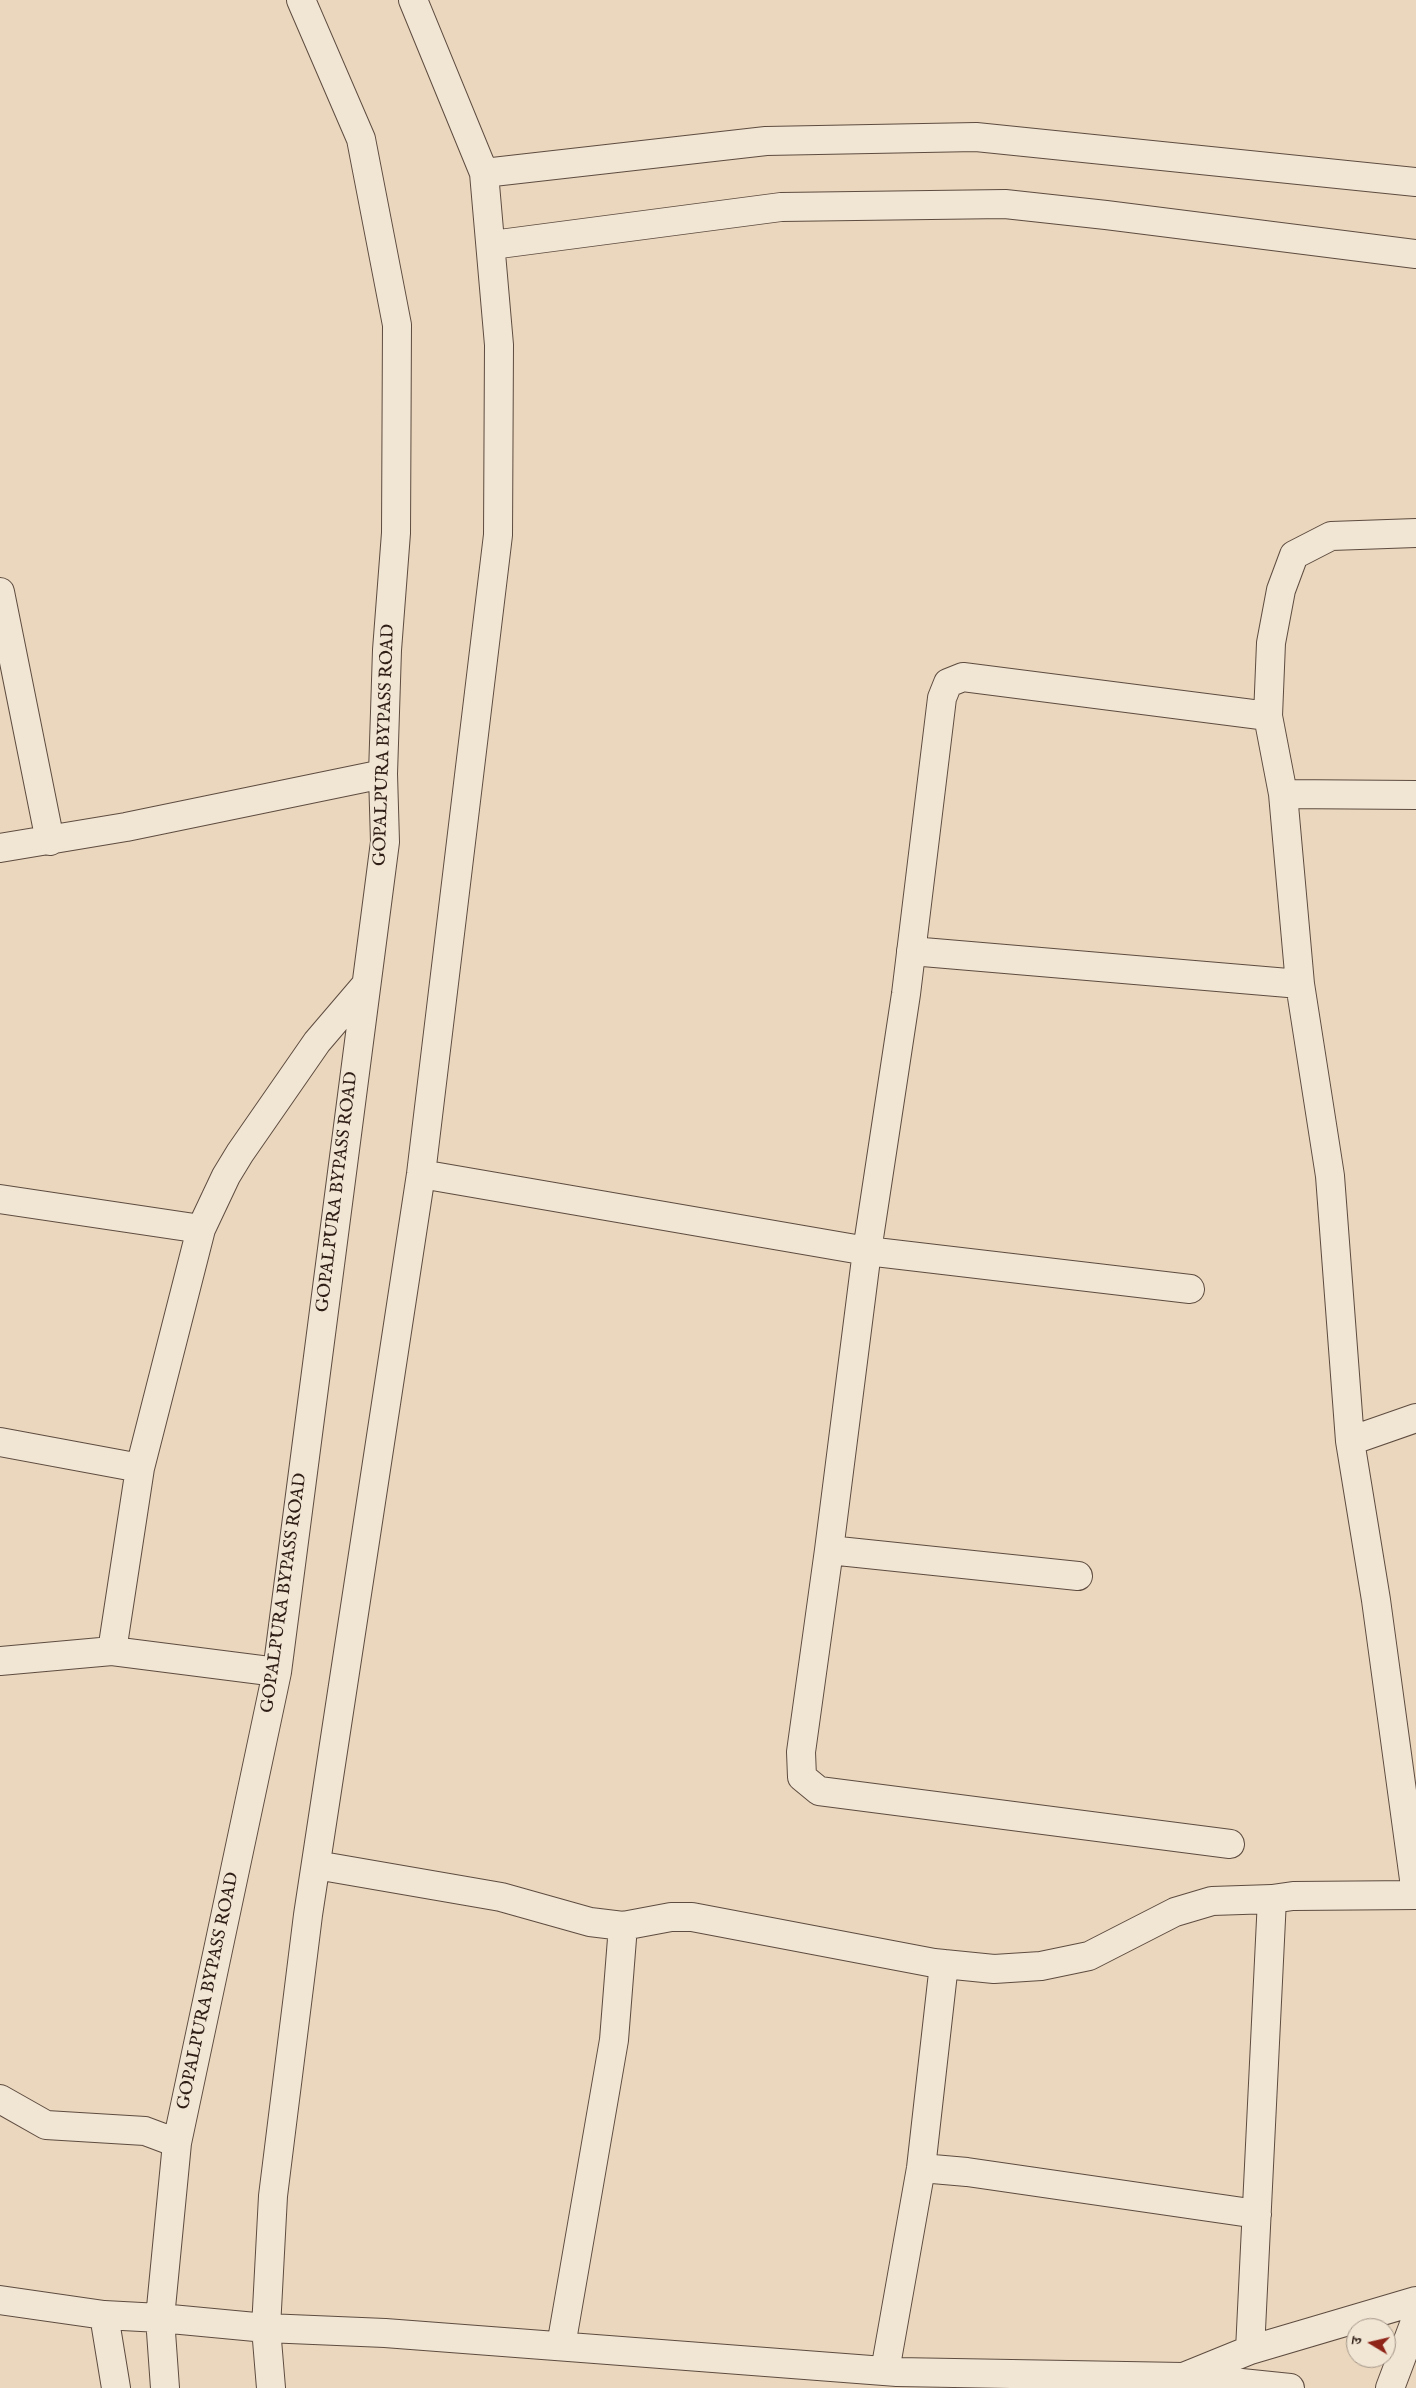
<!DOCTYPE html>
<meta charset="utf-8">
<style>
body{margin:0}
#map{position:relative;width:1416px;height:2388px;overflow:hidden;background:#ead7bd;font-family:"IM FELL English","Noto Serif Devanagari",serif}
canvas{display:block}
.north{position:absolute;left:1346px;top:2318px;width:50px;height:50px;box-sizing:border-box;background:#f1e5d4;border:1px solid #a39588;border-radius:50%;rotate:279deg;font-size:14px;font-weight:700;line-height:20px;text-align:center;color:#2f1e16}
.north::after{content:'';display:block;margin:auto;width:18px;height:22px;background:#8f2418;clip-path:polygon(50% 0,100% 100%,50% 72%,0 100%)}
</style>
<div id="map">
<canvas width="1416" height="2388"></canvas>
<div class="north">उ</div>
</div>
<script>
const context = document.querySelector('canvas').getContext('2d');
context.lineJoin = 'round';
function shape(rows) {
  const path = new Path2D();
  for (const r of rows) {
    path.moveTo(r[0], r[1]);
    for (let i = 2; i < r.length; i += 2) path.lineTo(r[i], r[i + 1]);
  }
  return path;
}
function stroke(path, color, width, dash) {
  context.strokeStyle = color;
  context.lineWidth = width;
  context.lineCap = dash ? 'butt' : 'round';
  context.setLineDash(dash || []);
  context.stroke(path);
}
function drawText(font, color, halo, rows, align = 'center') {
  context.font = font + ' "IM FELL English",serif';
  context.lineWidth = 4;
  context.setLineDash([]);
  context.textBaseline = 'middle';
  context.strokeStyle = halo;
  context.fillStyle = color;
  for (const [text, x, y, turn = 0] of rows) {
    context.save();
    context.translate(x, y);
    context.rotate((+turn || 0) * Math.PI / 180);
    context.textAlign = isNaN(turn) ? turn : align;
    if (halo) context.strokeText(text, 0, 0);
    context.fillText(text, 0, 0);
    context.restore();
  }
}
const minor = shape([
 [484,173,766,141,976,137,1416,182],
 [492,245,781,207,1005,204,1106,215,1416,254],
 [1416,533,1331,536,1294,555,1281,590,1271,643,1268,716,1283,794,1300,984,1330,1176,1350,1441,1376,1600,1416,1894],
 [0,592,50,841],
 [1283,794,1416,795],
 [0,848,126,827,383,774],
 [911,951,1300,984],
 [421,1174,867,1251,1190,1289],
 [0,1199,201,1229],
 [1350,1441,1416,1418],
 [0,1442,140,1468],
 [829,1550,1078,1576],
 [112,1651,140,1468,201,1229,226,1176,240,1153,317,1042,364,987],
 [0,1661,112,1651,277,1672],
 [1230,1844,819,1791,802,1777,801,1752,829,1550,867,1251,906,994,942,698,948,683,963,677,1268,716],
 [316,1865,501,1897,590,1922,623,1926,671,1917,692,1917,934,1963,994,1969,1041,1966,1089,1956,1175,1912,1212,1901,1272,1899,1293,1896,1416,1895],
 [0,2099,46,2125,145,2131,177,2143],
 [921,2168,967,2172,1257,2214],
 [0,2300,104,2315,160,2318,266,2328,385,2333,897,2372,1183,2377,1290,2388],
 [104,2315,116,2388],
 [561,2346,614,2040,623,1926],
 [1250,2350,1272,1899],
 [885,2371,921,2168,944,1964],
 [1186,2376,1250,2350,1416,2301],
 [165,2388,160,2318,177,2143,277,1672,385,842,383,774,387,650,396,533,397,325,361,139,301,0],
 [271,2388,266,2328,273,2196,308,1915,421,1174,498,535,499,345,484,173,413,0],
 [1390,2388,1416,2319]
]);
stroke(minor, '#5e4c40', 30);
stroke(minor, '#f1e5d4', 28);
drawText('18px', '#2f1e16', '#f1e5d4', [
 ["GOPALPURA BYPASS ROAD",385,745,-88],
 ["GOPALPURA BYPASS ROAD",338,1192,-83],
 ["GOPALPURA BYPASS ROAD",285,1593,-82],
 ["GOPALPURA BYPASS ROAD",209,1991,-78]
]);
</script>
